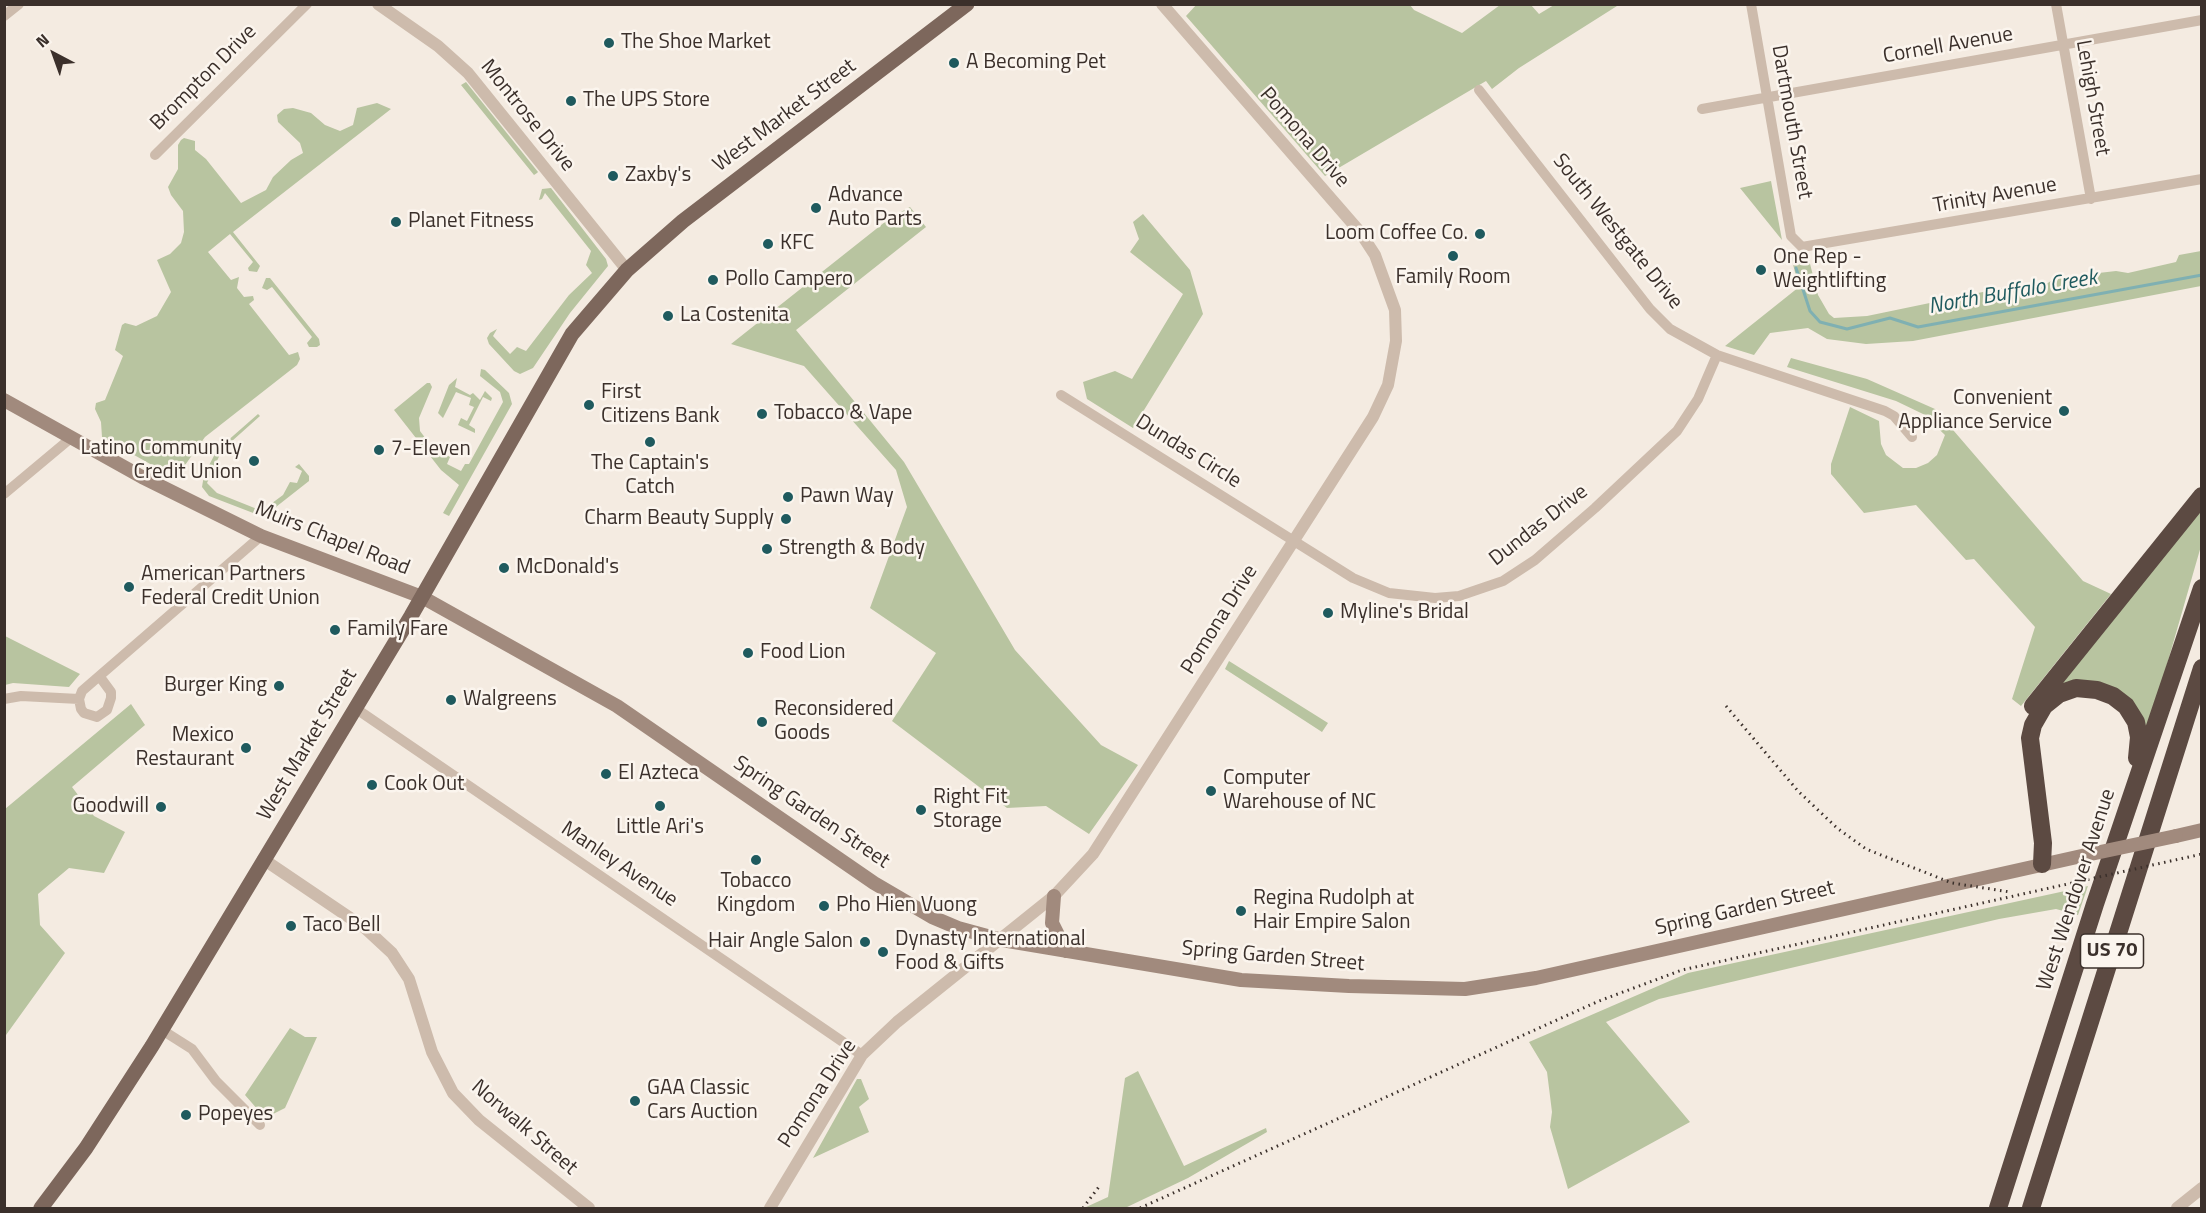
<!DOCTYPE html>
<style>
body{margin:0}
#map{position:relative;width:2206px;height:1213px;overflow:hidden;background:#f4ebe1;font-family:"Titillium Web",sans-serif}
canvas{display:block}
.frame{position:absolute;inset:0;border:6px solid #3b302b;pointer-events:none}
.north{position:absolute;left:24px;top:24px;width:60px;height:60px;-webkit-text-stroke:4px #fbf5ee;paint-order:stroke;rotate:319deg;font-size:16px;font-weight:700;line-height:24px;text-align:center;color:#3b302b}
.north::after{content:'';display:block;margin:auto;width:21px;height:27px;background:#3b302b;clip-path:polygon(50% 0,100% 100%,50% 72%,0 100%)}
</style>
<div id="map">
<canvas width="2206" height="1213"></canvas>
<div class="frame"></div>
<div class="north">N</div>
</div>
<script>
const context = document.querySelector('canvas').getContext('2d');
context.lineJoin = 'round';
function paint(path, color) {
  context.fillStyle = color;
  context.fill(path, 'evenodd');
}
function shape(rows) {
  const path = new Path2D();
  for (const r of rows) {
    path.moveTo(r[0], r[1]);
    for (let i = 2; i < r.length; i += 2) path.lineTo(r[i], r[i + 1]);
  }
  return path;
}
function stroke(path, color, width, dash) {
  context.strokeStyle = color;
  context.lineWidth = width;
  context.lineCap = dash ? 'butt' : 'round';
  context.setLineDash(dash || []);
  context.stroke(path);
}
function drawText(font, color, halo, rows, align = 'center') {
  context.font = font + ' "Titillium Web",sans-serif';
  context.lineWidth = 5;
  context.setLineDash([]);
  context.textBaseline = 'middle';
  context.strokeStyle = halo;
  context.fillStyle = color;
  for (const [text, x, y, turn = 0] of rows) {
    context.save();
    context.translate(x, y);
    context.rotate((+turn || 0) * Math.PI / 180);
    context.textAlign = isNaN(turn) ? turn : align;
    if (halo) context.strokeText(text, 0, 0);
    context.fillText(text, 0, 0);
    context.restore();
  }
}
paint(shape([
 [1197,4,1410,5,1414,10,1462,33,1500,5,1531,5,1539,14,1554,5,1617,6,1519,68,1492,89,1486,81,1325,176,1186,16],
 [466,82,538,172,537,173,534,175,461,85],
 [377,103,391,109,233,232,260,266,257,272,249,271,248,268,253,262,230,234,208,252,231,280,239,277,237,288,244,297,253,296,254,300,249,304,289,355,298,352,300,359,297,365,205,437,178,475,152,465,102,437,101,422,95,409,96,403,105,400,123,356,115,350,122,325,125,323,136,326,157,316,171,292,157,260,170,254,181,243,184,232,183,211,171,195,168,187,178,169,178,145,181,140,184,138,195,141,195,150,206,159,241,203,266,190,273,177,291,160,303,153,300,143,278,122,277,115,284,109,293,108,311,113,325,125,340,131,353,125,357,108],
 [1771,181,1782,240,1740,188],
 [551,188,606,259,608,266,570,313,533,368,520,374,514,371,489,344,487,338,490,333,497,329,493,336,510,354,517,347,526,351,569,295,592,273,586,265,591,251,545,193,542,199,539,200,542,189],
 [910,207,926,227,796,330,904,462,1015,650,1101,745,1138,765,1089,834,1046,806,1007,808,892,721,936,653,870,608,907,507,896,470,804,366,731,344,890,218],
 [1143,214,1190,270,1203,314,1133,428,1087,399,1083,382,1115,371,1132,379,1183,294,1130,252,1139,239,1133,222],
 [2201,251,2201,286,1913,341,1866,344,1827,339,1808,328,1770,333,1754,355,1725,346,1799,287,1791,257,1808,256,1818,295,1829,314,1834,318,1867,316,2007,287,2026,289,2045,285,2055,278,2116,271,2128,273,2176,262,2179,255],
 [266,278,270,278,319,339,320,345,317,347,309,347,307,343,312,337,272,287,267,290,262,288],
 [1791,358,1867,379,1935,409,2083,581,2111,594,2021,706,2012,699,2035,627,1974,559,1966,560,1916,505,1864,513,1831,474,1831,464,1850,407,1879,421,1881,444,1886,455,1903,468,1916,468,1928,463,1937,455,1945,435,1923,414,1896,401,1787,367],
 [481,369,485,370,509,393,512,404,449,516,443,513,459,485,441,470,394,410,427,383,430,383,432,387,419,418,420,431,432,447,450,457,447,464,461,471,465,464,469,464,503,402,500,392,480,376],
 [457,378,455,387,470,395,473,393,480,400,485,391,492,398,491,401,483,397,469,425,475,429,475,433,458,425,461,418,467,421,474,407,469,405,471,398,456,392,443,418,438,413,449,385],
 [258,414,260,416,222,450,207,483,217,493,257,509,264,509,283,495,290,482,297,483,302,471,295,467,299,464,309,476,309,481,267,514,261,516,209,496,202,487,204,475,217,450],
 [2201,502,2201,546,2145,741,2129,701,2055,691],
 [4,636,5,636,80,674,69,687,13,683,5,685],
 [1229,661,1328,723,1322,732,1225,669],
 [131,704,145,725,72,787,94,816,125,832,104,873,69,868,38,894,40,925,65,953,6,1035,5,809],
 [2088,886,2078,915,2056,909,1999,919,1659,999,1606,1022,1690,1122,1568,1189,1550,1127,1552,1112,1547,1072,1529,1042,1688,973],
 [290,1028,305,1037,317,1037,285,1108,265,1118,245,1095],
 [1138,1071,1184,1166,1266,1128,1267,1132,1188,1178,1125,1208,1084,1208,1108,1197,1125,1078],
 [857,1079,861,1079,869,1099,859,1107,869,1132,813,1158]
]), '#b8c4a0');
stroke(shape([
 [1796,268,1810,311,1820,322,1847,329,1890,318,1918,327,2202,275]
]), '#7fb0b2', 3);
stroke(shape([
 [1751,4,1791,236,1802,247,2202,179],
 [2056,4,2091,199],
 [4,16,19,4],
 [1479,90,1650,309,1670,329,1717,355,1885,411,1894,416,1912,437],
 [1702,109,2202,20],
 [155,155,307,4],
 [1061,395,1353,578,1389,593,1435,598,1459,596,1503,581,1535,560,1595,508,1677,431,1698,399,1717,355],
 [4,494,71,438],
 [100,677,111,692,111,698,107,710,97,717,84,713,81,709,79,699,82,691,261,536],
 [4,699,21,696,79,699],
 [355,708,862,1055],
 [162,1030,192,1049,216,1081,260,1125]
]), '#cdbbac', 10);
stroke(shape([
 [378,4,438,46,468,73,627,270],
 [263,859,365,928,392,953,409,979,432,1052,453,1093,479,1120,589,1208],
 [770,1208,862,1055,897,1022,1054,896,1093,854,1373,417,1388,385,1396,341,1395,310,1375,255,1360,232,1162,4],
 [2177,1208,2202,1188]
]), '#cdbbac', 12);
stroke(shape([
 [4,400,142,477,261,536,422,597,617,706,874,883,932,917,958,928,1002,940,1241,980,1349,986,1465,989,1536,978,2086,855],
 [2176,836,2202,830],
 [1054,896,1052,923,1066,951]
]), '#a18a7d', 14);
stroke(shape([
 [41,1208,86,1148,152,1046,411,616,572,334,627,270,683,221,967,4]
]), '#7d675c', 15);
stroke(shape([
 [2033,706,2202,496],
 [2042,864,2043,843,2030,738,2033,725,2044,706,2059,694,2076,688,2097,690,2113,696,2126,706,2136,722,2139,737,2137,758],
 [1998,1208,2095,904,2202,588],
 [2031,1208,2202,668]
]), '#5c4a42', 18);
stroke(shape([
 [1726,706,1798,791,1837,828,1866,849,1952,883,2010,892],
 [1083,1208,1101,1184],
 [1140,1208,1599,1001,1682,970,2202,854]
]), '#3b302b', 3, [1.5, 4.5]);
stroke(shape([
 [2086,855,2176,836]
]), '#a18a7d', 14);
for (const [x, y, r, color] of [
 [609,43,6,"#1f5a5e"],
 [954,63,6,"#1f5a5e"],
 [571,101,6,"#1f5a5e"],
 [613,176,6,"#1f5a5e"],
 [816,208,6,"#1f5a5e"],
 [396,222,6,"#1f5a5e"],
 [1480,234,6,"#1f5a5e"],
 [768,244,6,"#1f5a5e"],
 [1453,256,6,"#1f5a5e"],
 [1761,270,6,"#1f5a5e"],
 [713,280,6,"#1f5a5e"],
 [668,316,6,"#1f5a5e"],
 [589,405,6,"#1f5a5e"],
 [2064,411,6,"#1f5a5e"],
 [762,414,6,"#1f5a5e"],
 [650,442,6,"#1f5a5e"],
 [379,450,6,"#1f5a5e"],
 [254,461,6,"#1f5a5e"],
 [788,497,6,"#1f5a5e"],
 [786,519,6,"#1f5a5e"],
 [767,549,6,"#1f5a5e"],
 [504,568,6,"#1f5a5e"],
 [129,587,6,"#1f5a5e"],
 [1328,613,6,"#1f5a5e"],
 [335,630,6,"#1f5a5e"],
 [748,653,6,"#1f5a5e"],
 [279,686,6,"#1f5a5e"],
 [451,700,6,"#1f5a5e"],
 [762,722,6,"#1f5a5e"],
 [246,748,6,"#1f5a5e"],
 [606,774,6,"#1f5a5e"],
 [372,785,6,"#1f5a5e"],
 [1211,791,6,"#1f5a5e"],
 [660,806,6,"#1f5a5e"],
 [161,807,6,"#1f5a5e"],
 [921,810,6,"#1f5a5e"],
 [756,860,6,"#1f5a5e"],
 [824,906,6,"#1f5a5e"],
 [1241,911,6,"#1f5a5e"],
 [291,926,6,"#1f5a5e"],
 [865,942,6,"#1f5a5e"],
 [883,952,6,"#1f5a5e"],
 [635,1101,6,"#1f5a5e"],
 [186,1115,6,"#1f5a5e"]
]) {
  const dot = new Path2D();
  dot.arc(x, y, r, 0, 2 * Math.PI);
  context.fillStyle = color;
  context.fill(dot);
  stroke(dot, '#fbf5ee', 2);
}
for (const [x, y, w] of [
 [2112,951,63]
]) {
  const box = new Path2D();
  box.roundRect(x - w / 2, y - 17, w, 34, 4.5);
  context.fillStyle = '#fbf5ee';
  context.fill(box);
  stroke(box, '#3b302b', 1.5);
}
drawText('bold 20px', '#3b302b', null, [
 ["US 70",2112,951]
]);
drawText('21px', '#3b302b', '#fbf5ee', [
 ["The Shoe Market",621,43],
 ["A Becoming Pet",966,63],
 ["The UPS Store",583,101],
 ["Zaxby's",625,176],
 ["Advance",828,196],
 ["Auto Parts",828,220],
 ["Planet Fitness",408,222],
 ["Loom Coffee Co.",1468,234,"right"],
 ["KFC",780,244],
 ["One Rep -",1773,258],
 ["Weightlifting",1773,282],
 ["Family Room",1453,278,"center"],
 ["Pollo Campero",725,280],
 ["La Costenita",680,316],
 ["First",601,393],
 ["Citizens Bank",601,417],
 ["Convenient",2052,399,"right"],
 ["Appliance Service",2052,423,"right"],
 ["Tobacco & Vape",774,414],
 ["Latino Community",242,449,"right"],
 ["Credit Union",242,473,"right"],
 ["7-Eleven",391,450],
 ["The Captain's",650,464,"center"],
 ["Catch",650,488,"center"],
 ["Pawn Way",800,497],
 ["Charm Beauty Supply",774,519,"right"],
 ["Strength & Body",779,549],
 ["McDonald's",516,568],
 ["American Partners",141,575],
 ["Federal Credit Union",141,599],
 ["Myline's Bridal",1340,613],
 ["Family Fare",347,630],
 ["Food Lion",760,653],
 ["Burger King",267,686,"right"],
 ["Walgreens",463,700],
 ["Reconsidered",774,710],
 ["Goods",774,734],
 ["Mexico",234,736,"right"],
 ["Restaurant",234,760,"right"],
 ["El Azteca",618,774],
 ["Computer",1223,779],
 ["Warehouse of NC",1223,803],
 ["Cook Out",384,785],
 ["Right Fit",933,798],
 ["Storage",933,822],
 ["Goodwill",149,807,"right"],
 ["Little Ari's",660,828,"center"],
 ["Tobacco",756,882,"center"],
 ["Kingdom",756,906,"center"],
 ["Regina Rudolph at",1253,899],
 ["Hair Empire Salon",1253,923],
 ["Pho Hien Vuong",836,906],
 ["Taco Bell",303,926],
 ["Dynasty International",895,940],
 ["Food & Gifts",895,964],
 ["Hair Angle Salon",853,942,"right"],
 ["GAA Classic",647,1089],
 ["Cars Auction",647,1113],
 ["Popeyes",198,1115]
], 'left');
drawText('21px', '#3b302b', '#fbf5ee', [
 ["Cornell Avenue",1948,46,-10],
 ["Brompton Drive",204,78,-45],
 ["Lehigh Street",2092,98,80],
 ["Montrose Drive",527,116,51],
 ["West Market Street",785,116,-37],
 ["Dartmouth Street",1791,122,80],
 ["Pomona Drive",1304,138,49],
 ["Trinity Avenue",1995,196,-10],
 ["South Westgate Drive",1617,232,51],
 ["Dundas Circle",1188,452,32],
 ["Dundas Drive",1539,526,-38],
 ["Muirs Chapel Road",332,539,22],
 ["Pomona Drive",1220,620,-58],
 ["West Market Street",308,745,-59],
 ["Spring Garden Street",811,813,34],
 ["Manley Avenue",619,865,34],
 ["West Wendover Avenue",2077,890,-72],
 ["Spring Garden Street",1745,909,-13],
 ["Spring Garden Street",1273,957,5],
 ["Pomona Drive",818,1094,-57],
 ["Norwalk Street",524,1128,41]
]);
drawText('italic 22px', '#1f5a5e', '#fbf5ee', [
 ["North Buffalo Creek",2013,293,-10]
]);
</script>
